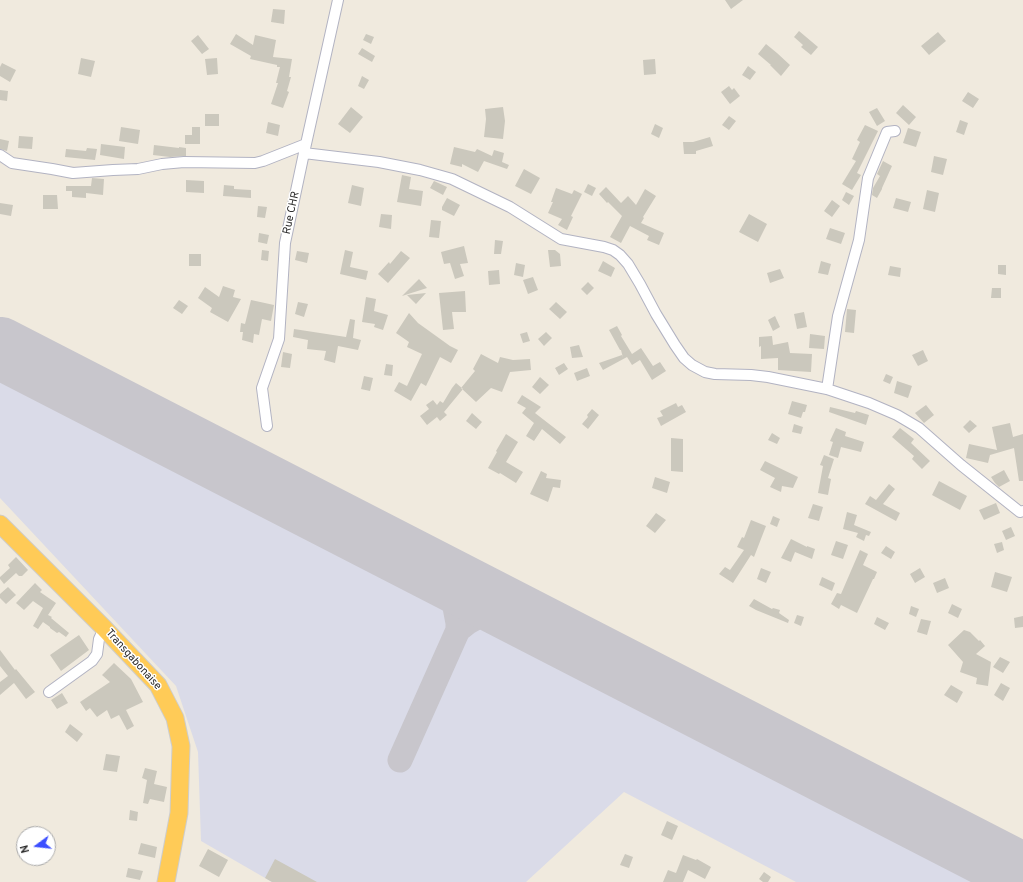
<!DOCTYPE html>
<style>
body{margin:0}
#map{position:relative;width:1023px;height:882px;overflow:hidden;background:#f0eade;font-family:Overpass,sans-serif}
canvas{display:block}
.north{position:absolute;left:16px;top:826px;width:40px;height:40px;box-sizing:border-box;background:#fff;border:1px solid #ababab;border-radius:50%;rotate:255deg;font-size:11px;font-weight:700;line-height:16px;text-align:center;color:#2d2d2d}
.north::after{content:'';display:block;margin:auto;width:14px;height:18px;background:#3c4fff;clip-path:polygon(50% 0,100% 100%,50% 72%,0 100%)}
</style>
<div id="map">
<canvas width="1023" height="882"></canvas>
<div class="north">N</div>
</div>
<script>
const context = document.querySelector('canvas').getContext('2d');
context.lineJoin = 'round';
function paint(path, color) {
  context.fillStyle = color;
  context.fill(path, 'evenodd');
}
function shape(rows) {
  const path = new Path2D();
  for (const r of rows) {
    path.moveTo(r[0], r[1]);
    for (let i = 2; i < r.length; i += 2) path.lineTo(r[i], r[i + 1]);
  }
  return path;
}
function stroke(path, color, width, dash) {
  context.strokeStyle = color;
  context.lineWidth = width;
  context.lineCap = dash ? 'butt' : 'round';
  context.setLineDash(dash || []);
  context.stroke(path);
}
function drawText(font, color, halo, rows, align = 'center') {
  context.font = font + ' Overpass,sans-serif';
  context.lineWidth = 3;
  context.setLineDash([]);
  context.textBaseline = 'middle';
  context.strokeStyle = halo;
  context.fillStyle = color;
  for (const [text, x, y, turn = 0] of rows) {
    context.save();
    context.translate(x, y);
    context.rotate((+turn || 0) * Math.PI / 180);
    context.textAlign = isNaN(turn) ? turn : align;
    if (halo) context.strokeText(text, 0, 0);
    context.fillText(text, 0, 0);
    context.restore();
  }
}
paint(shape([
 [0,325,36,344,1023,856,1023,882,796,882,624,792,526,882,272,882,201,841,198,752,176,686,0,498]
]), '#dadbe8');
stroke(shape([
 [458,630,468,622,477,617,488,614,517,614],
 [400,760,458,630,458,623,454,602,436,572]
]), '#c8c6cc', 25);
stroke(shape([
 [0,348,1023,874]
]), '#c8c6cc', 62);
paint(shape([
 [725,0,743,0,731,9],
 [273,9,285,10,284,24,271,22],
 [799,31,818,47,811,55,801,47,803,45,794,37],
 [938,32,946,41,929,55,921,46],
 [236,34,253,45,255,35,276,40,273,57,292,59,289,77,291,77,287,91,289,92,283,108,271,104,278,83,276,83,280,67,277,67,277,65,250,59,251,56,230,44],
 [366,34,374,37,371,44,363,40],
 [198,35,209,49,202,54,191,41],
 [766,44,777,53,790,65,781,76,770,65,771,65,758,54],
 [362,48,375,56,372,62,358,54],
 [81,58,95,61,91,77,78,74],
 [217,58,218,74,207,75,205,59],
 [655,59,656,74,644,75,643,60],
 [2,63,16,70,10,82,0,76,0,67],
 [748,66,756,72,750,80,742,75],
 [362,76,369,80,364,89,358,86],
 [729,86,732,90,734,88,740,96,730,104,721,92],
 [0,90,8,91,7,101,0,100],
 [968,92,979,99,973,108,962,101],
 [903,105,916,117,909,125,896,113],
 [351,107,363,117,350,133,338,124],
 [503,107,505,121,503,139,484,137,486,119,485,109],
 [877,108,885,121,877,126,869,112],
 [205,114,219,114,219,126,205,126],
 [729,116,736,121,729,130,722,125],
 [960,120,968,123,964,135,956,132],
 [268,122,280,125,278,136,266,133],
 [655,124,663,128,659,138,651,134],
 [865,125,878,131,857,173,861,175,852,190,842,184,856,161,852,159,860,142,857,140],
 [121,127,140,130,138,144,119,141],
 [192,127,200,127,200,144,185,144,185,135,192,135],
 [908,128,921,132,916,147,903,143],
 [19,136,33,137,32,149,18,148],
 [710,137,713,146,696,151,696,154,684,154,683,142,693,142],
 [0,139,9,141,7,151,0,149],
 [101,144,125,147,124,159,100,155],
 [154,145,179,148,179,147,186,148,186,156,170,157,153,155],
 [454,147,475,152,477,149,492,156,494,150,504,153,502,162,509,165,507,169,484,161,478,172,462,164,462,167,450,164],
 [87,148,97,149,95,160,65,157,66,149,86,151],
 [934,156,947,159,943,175,931,172],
 [883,161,892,166,882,188,882,189,877,198,872,195,873,188,880,176,877,174],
 [524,169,540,178,531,194,515,186],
 [402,175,411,177,409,189,423,191,421,206,397,202],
 [92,178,104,179,103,195,86,193,86,198,72,197,72,191,66,191,66,186,91,186],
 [186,180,204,181,204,193,186,192],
 [434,181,447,187,443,195,430,188],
 [588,184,596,188,592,196,584,192],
 [224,185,234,186,234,189,251,190,251,198,223,196],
 [352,185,364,188,361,206,348,203],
 [606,187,621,203,628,196,636,205,645,189,656,196,643,217,644,218,641,223,664,233,659,245,647,240,649,236,630,226,621,243,610,237,622,216,608,202,607,203,599,194],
 [556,188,572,194,574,190,582,194,571,216,573,217,567,230,558,225,562,219,548,213,553,202,551,202],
 [927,190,939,193,935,212,923,209],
 [846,192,854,196,849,205,842,200],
 [43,195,57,195,58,209,43,209],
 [447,198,460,205,454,216,442,210,442,207],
 [896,198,911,202,908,212,893,208],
 [832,200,840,206,832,217,824,211],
 [0,203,13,205,11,216,0,214],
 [258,206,267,207,265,218,257,217],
 [381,214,392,215,391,229,379,227],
 [749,214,767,224,758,242,739,232],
 [431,220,441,221,439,238,429,237],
 [830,228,845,233,841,244,826,239],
 [259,233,269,235,267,244,258,242],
 [495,240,503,241,501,254,494,254],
 [464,246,468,263,460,264,464,276,455,279,450,263,444,264,441,252],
 [262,250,269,251,268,261,261,260],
 [345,250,353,252,350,267,368,271,366,280,340,274],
 [548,250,555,250,560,254,561,266,550,267],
 [297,251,309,253,307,263,295,260],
 [401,251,410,258,388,283,378,274,389,262,390,264],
 [189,254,201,254,201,266,189,266],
 [603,261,615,268,611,277,598,271],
 [821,261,831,264,828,275,818,273],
 [516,263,525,265,523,277,514,275],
 [998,265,1006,265,1006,275,998,274],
 [890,266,901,268,900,277,888,275],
 [780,269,784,278,770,283,767,273],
 [499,270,500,284,489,285,488,271],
 [533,277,538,290,528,294,523,280],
 [419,279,427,288,402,296],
 [588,282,594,288,587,295,581,289],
 [223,286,235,290,233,297,241,299,228,322,210,312,212,308,198,298,205,287,219,297],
 [992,288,1001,288,1001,298,991,298],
 [465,291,466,312,452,312,454,329,443,330,439,293],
 [426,293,416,304,407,295],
 [366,297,376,299,374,311,388,315,383,330,374,327,375,324,362,322],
 [179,300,188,306,182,314,173,308],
 [251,300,274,305,271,321,262,319,259,335,254,334,253,343,242,340,243,332,240,332,241,323,245,324],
 [298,302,308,304,304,317,295,314],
 [556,302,567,312,560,319,549,309],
 [847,309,856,310,854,333,845,332],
 [804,312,807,327,797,329,794,314],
 [409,313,418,323,450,346,458,350,451,363,440,357,426,386,421,383,411,401,394,391,399,382,407,386,422,354,407,347,409,342,396,333],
 [775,316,780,327,773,331,768,320],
 [350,319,355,320,353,338,361,340,358,350,338,346,335,363,324,360,326,351,307,349,308,340,293,337,294,329,346,337],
 [617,326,622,335,621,336,632,354,641,348,653,366,660,362,666,371,652,380,640,360,632,365,627,357,603,370,599,363,622,355,623,358,621,350,620,350,609,330],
 [527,332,530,341,523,343,520,334],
 [546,332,552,338,544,346,538,339],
 [810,334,825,336,824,349,809,348],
 [772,336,773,345,788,342,790,353,812,354,811,372,778,370,778,358,761,359,761,346,759,347,759,337],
 [579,345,583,357,572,358,570,347],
 [923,350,928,361,918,366,912,355],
 [283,352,292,354,290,368,281,367],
 [481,354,498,363,500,357,513,360,530,359,531,370,510,372,502,392,491,388,476,402,461,388,475,371,473,369],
 [564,363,568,369,559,375,555,368],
 [386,364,393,365,392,376,384,375],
 [587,368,590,376,577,381,574,373],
 [886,374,893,377,890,384,883,381],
 [364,376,373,378,370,391,361,389],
 [540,377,549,385,540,394,532,387],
 [897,381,912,386,908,398,894,393],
 [456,383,463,389,444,412,447,415,440,421,437,417,427,425,420,416,429,409,426,405,433,400,437,405,440,401,443,403,452,388],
 [522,395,541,407,535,413,566,437,560,444,542,429,534,441,526,436,534,423,522,413,526,408,517,403],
 [792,401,807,405,805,412,803,412,801,418,788,414],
 [676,403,678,407,682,405,686,412,661,426,657,418,663,416,660,411],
 [926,405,934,415,924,423,915,413],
 [830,407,855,413,856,411,869,415,866,425,829,412],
 [592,409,599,415,588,429,582,424,588,417,587,415],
 [472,413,482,422,476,429,466,421],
 [970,420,977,426,969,433,963,427],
 [1010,423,1013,437,1023,434,1023,481,1019,481,1014,448,990,455,988,463,966,458,969,444,997,450,992,427],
 [794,424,803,427,801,434,792,432],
 [836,428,846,432,845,436,864,442,861,452,841,447,838,458,829,455,833,442,830,441],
 [900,428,914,439,911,443,930,461,922,469,912,459,914,456,892,437],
 [772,433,780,438,777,444,768,440],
 [506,434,518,442,506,462,523,472,516,483,500,473,499,474,488,468,497,452,496,451],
 [671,438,683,439,683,472,671,471],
 [824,455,834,459,828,478,831,479,828,495,818,493,823,466,820,465],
 [765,461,798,477,793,488,782,486,781,492,770,487,775,478,760,470],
 [1004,470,1010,481,999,487,995,483,991,477],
 [541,471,547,474,546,478,561,480,560,488,553,487,548,502,530,494],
 [655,477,670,482,667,493,652,488],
 [939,481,967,496,960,510,932,495],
 [889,484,895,489,883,504,900,513,896,521,865,504,870,496,876,500],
 [996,503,1000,513,984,520,979,510],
 [813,504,823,507,819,521,808,518],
 [847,512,857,515,854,525,871,532,869,536,866,535,864,541,856,537,858,533,843,529],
 [656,513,666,520,655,533,646,526],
 [773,516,780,519,777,527,770,524],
 [751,520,766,526,754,557,751,555,733,583,719,574,725,567,730,570,744,550,737,547,742,537,744,538],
 [1011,527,1015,536,1006,540,1002,531],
 [791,539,807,547,807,546,815,549,812,559,795,552,791,562,781,558],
 [836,541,848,545,843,559,831,555],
 [1002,542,1004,550,997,553,994,544],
 [886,546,895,552,891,559,881,553],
 [860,550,868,554,863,565,877,572,874,579,873,579,857,613,841,605,839,609,831,604,837,593,841,594],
 [16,557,28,570,22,576,19,576,16,573,4,584,0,579,0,577,10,568,8,565],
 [761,568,771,572,766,583,757,579],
 [920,568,925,577,915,583,910,574],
 [995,572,1012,577,1007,592,991,587],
 [822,577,835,583,832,591,819,585],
 [945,578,949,588,937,593,933,583],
 [35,583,42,590,40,592,56,603,48,615,52,617,51,618,69,633,66,637,59,632,57,633,50,628,50,627,43,622,38,629,33,626,43,608,33,601,24,610,16,603],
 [8,587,16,595,6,604,0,598,0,594],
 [754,599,772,609,773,608,780,610,779,613,789,620,788,623,756,610,749,606],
 [952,604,962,609,958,618,948,613],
 [911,606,919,609,916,617,909,614],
 [797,615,804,617,801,626,794,623],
 [1023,616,1023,627,1015,628,1014,618],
 [877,617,889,623,885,630,874,624],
 [921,619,931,621,927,635,917,632],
 [964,630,970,632,979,641,980,640,985,646,976,654,991,662,988,686,976,684,977,678,960,672,963,662,948,645],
 [79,635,89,650,61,671,50,655],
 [0,650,15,670,16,669,35,692,26,699,14,683,0,695,0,682,8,676,0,666],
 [1000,657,1010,662,1003,673,993,667],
 [114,663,131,679,143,702,126,710,134,726,127,730,119,715,111,719,107,710,97,717,90,708,86,711,80,702,110,682,102,675],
 [1001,683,1010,688,1003,701,994,695],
 [951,685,963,692,957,703,944,695],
 [62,693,68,703,57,709,51,700],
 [70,724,83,734,77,742,65,732],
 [106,754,120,756,117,772,103,770],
 [145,768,157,771,154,784,167,787,164,802,150,799,148,804,143,803,147,780,142,778],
 [130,810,138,812,137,821,129,820],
 [667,821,678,826,672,840,661,835],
 [141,843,157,847,155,858,138,854],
 [208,849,228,860,219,877,199,866],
 [625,854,633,857,629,868,620,865],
 [683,855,696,860,697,859,711,867,705,879,688,870,683,882,663,882,668,870,676,873],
 [275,859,317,882,272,882,265,878],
 [128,868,143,871,140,880,126,877],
 [764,872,771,877,768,882,763,882,759,879]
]), '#cbc8bd');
const minor = shape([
 [304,153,379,162,420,170,452,179,510,207,561,239,604,247,613,250,620,255,628,264,640,284,656,314,675,345,684,358,692,365,705,372,715,374,751,375,768,377,827,389,869,403,897,415,919,428,961,465,1020,512,1023,511],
 [0,155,12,163,52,169,73,173,113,170,138,169,162,164,184,162,255,163,263,161,306,144],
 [827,389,838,316,859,240,868,178,887,132,895,131],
 [267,426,262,388,279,339,285,243,304,153,338,0],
 [49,692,92,661,97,654,99,639,104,628]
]);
const trunk = shape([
 [0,524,104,628,158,685,175,718,181,746,179,813,166,882]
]);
stroke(minor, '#b2b3c2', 12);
stroke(trunk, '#cdcdcd', 19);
stroke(minor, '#fff', 10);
stroke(trunk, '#ffcb57', 17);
drawText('11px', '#2d2d2d', '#fff', [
 ["Rue CHR",292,213,-78],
 ["Transgabonaise",133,660,48]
]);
</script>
